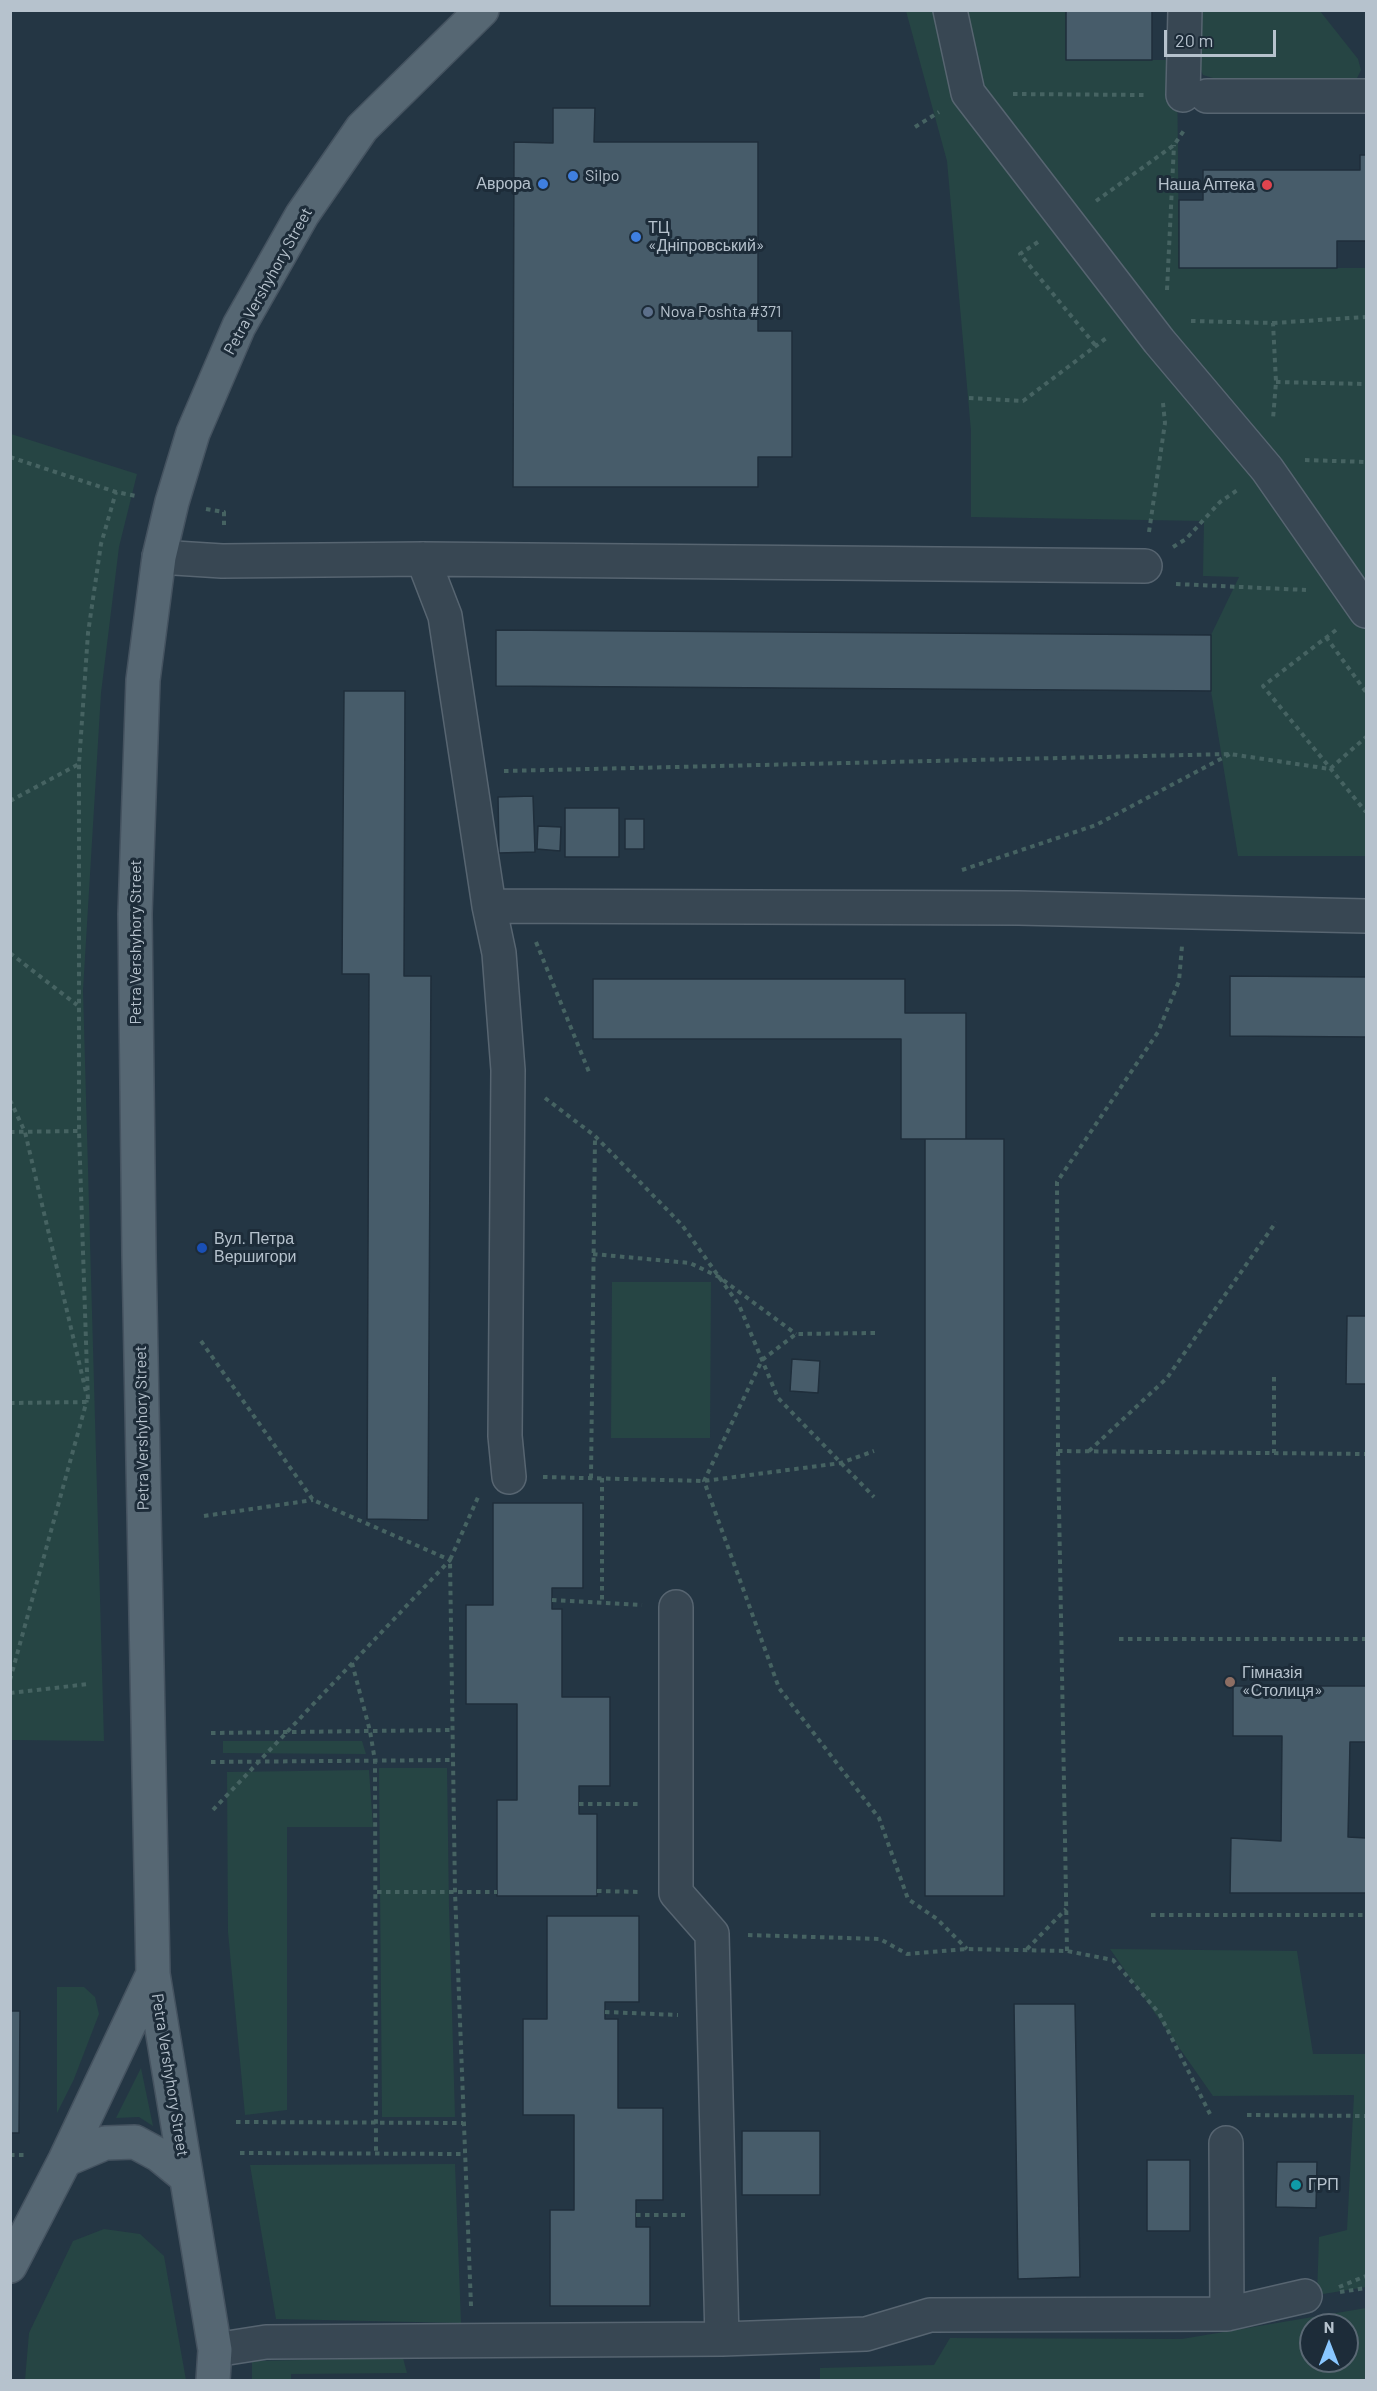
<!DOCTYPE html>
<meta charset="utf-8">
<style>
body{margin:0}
#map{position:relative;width:1377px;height:2391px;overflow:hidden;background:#243644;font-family:Barlow,sans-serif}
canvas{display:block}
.frame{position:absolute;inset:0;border:12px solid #b6c2cd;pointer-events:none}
.north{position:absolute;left:1299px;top:2313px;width:60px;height:60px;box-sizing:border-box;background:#1d2c39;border:2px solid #5a6874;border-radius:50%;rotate:0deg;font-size:16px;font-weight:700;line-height:24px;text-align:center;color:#b6c2cd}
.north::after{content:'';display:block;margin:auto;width:21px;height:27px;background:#89c7ff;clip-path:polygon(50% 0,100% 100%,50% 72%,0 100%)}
.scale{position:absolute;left:1164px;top:30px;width:112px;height:27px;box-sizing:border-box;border:3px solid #b6c2cd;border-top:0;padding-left:8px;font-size:18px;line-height:21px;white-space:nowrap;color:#b6c2cd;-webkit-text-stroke:4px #1d2c39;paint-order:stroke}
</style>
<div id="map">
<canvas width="1377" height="2391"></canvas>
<div class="frame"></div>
<div class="north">N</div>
<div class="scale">20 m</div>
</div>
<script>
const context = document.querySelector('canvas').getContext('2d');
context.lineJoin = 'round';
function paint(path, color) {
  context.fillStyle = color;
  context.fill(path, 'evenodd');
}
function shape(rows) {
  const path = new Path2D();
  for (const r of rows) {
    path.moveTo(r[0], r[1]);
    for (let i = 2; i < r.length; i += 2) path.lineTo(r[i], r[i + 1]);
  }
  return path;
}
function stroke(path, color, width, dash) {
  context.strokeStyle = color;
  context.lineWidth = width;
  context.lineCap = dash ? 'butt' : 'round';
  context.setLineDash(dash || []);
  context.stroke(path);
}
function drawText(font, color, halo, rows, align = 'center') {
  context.font = font + ' Barlow,sans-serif';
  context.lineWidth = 6;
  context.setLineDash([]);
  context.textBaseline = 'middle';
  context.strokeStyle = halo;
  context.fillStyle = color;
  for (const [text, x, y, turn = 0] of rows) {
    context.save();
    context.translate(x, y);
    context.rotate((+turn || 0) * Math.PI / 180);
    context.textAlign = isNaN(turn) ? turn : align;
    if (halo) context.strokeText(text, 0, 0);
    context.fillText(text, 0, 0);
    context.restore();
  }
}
paint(shape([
 [906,11,1066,11,1066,60,1177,60,1179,268,1366,268,1366,856,1238,856,1211,691,1211,635,1239,577,1203,576,1204,521,971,517,971,431,947,161],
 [1198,11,1320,11,1358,59,1361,70,1357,78,1213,78,1203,75,1197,61],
 [11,434,137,474,119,547,101,693,83,990,104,1741,11,1740],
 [612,1282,711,1282,710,1438,611,1438],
 [223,1741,362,1741,366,1754,223,1753],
 [379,1768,447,1768,449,1907,455,2117,382,2117],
 [369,1770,373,1827,287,1827,287,2110,245,2115,228,1932,227,1772],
 [1110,1949,1297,1951,1313,2054,1366,2054,1366,2287,1317,2295,1319,2237,1347,2230,1354,2095,1213,2096],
 [57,1987,84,1987,95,1997,99,2014,74,2079,57,2113],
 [141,2068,153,2126,139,2117,116,2118],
 [455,2164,461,2323,276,2319,250,2165],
 [104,2229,140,2234,164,2256,186,2380,25,2380,29,2333,73,2241],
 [1366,2308,1366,2380,820,2380,820,2368,934,2365,950,2338,1182,2339],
 [1311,2325,1347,2325,1347,2361,1311,2361],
 [403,2358,407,2373,291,2374,291,2380,252,2380,252,2361]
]), '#264544');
const building = shape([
 [1066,10,1152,10,1152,60,1066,60,1066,10],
 [553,108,595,108,594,142,758,142,758,331,792,331,792,457,758,457,758,487,513,487,514,142,553,143,553,108],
 [1360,155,1366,155,1366,241,1337,241,1337,268,1179,268,1179,200,1203,200,1203,170,1360,170,1360,155],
 [496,630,1211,635,1211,691,496,686,496,630],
 [344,691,405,691,404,976,431,976,428,1520,367,1519,369,974,342,974,344,691],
 [533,796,535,852,499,853,498,797,533,796],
 [565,808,619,808,619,857,565,857,565,808],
 [625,819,644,819,644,849,625,849,625,819],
 [538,826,561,827,560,851,537,849,538,826],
 [1230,976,1366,977,1366,1037,1230,1036,1230,976],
 [593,979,905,979,905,1013,966,1013,966,1139,901,1139,901,1039,593,1039,593,979],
 [925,1139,1004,1139,1004,1896,925,1896,925,1139],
 [1347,1316,1366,1316,1366,1384,1346,1384,1347,1316],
 [792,1359,820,1361,818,1393,790,1391,792,1359],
 [493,1503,583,1503,583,1588,552,1588,552,1609,562,1609,562,1697,610,1697,610,1786,579,1786,579,1814,597,1814,597,1896,497,1896,497,1800,517,1800,517,1704,466,1704,466,1605,493,1605,493,1503],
 [1233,1686,1366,1686,1366,1742,1350,1742,1348,1837,1366,1838,1366,1893,1230,1893,1231,1838,1281,1841,1282,1736,1233,1736,1233,1686],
 [547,1916,639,1916,639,2002,605,2002,605,2019,618,2019,618,2108,663,2108,663,2200,636,2200,636,2227,650,2227,650,2306,550,2306,550,2210,574,2210,574,2115,523,2115,523,2019,547,2019,547,1916],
 [1014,2004,1075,2004,1080,2277,1018,2279,1014,2004],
 [10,2011,20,2011,19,2133,10,2133,10,2011],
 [742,2131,820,2131,820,2195,742,2195,742,2131],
 [1147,2160,1190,2160,1190,2231,1147,2231,1147,2160],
 [1277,2162,1317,2162,1316,2208,1276,2207,1277,2162]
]);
paint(building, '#475c6a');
stroke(building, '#1f2e3b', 1.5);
const minor = shape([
 [950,10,968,93,1159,341,1267,469,1366,611],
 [1183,95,1185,10],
 [1207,96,1366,96],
 [159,557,222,561,423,559,1145,566],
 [423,559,445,616,489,906,499,953,508,1070,505,1436,509,1477],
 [489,906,1018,908,1366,916],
 [676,1607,676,1893,712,1934,722,2339],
 [1226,2143,1227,2314],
 [215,2350,266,2342,722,2339,866,2334,930,2315,1227,2314,1305,2296]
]);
const major = shape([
 [65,2160,105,2143,135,2142,159,2155,186,2177],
 [10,2266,65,2160,153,1974],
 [213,2380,215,2350,153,1974,139,1255,135,914,143,680,159,557,172,502,193,433,239,326,302,215,362,128,482,10]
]);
stroke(minor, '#576571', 36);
stroke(major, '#455360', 36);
stroke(shape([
 [1013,94,1146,95],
 [915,127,939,112],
 [1096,201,1174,145,1185,129],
 [1038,242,1020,254,1096,346],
 [1167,290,1174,145],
 [1191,321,1273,323,1276,382,1273,419],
 [1273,323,1366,317],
 [1276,382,1366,384],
 [969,398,1023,401,1109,336],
 [10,457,116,492,136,496],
 [1305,460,1366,462],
 [206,509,224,512,224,525],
 [1149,532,1165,423,1163,403],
 [1173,547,1186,539,1220,502,1239,489],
 [1176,584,1306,590],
 [1336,630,1263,686,1366,812],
 [1326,637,1366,692],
 [504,771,1230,754,1330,769,1366,737],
 [10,801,79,764,88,633,101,544,116,492],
 [962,870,1096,825,1230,754],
 [536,942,589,1072],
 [10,953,77,1005],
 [545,1098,595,1136,682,1225,739,1305,778,1398,874,1497],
 [10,1100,25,1132,86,1392],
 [10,1132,79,1131],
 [593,1254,690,1263,719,1277,796,1334],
 [875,1333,796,1334,762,1360,704,1481,779,1688,879,1818,908,1899,937,1919,967,1949],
 [201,1341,313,1500,450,1560,212,1811],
 [1274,1377,1274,1453],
 [10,1403,88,1402,79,1131,79,764],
 [1058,1451,1366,1454],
 [1089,1451,1167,1378,1276,1222],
 [543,1477,704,1481,841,1463,874,1451],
 [591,1478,595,1137],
 [602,1478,602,1603],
 [204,1516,313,1500],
 [552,1600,642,1605],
 [1119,1639,1366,1639],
 [352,1663,370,1731,375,1761,376,2154],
 [10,1680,87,1400],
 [10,1693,89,1684],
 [211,1733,451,1730],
 [211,1762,451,1760],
 [579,1804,642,1804],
 [597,1891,641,1892],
 [377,1892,497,1892],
 [1151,1915,1366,1915],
 [748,1935,880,1939,907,1954,967,1949,1067,1951,1113,1960,1159,2013,1210,2114],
 [1027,1949,1066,1909],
 [1067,1951,1058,1451,1057,1182,1158,1032,1179,981,1182,946],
 [605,2012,678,2015],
 [1247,2115,1366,2116],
 [236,2122,463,2123],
 [240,2153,464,2154],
 [10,2155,28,2155],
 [636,2215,685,2215],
 [1339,2287,1366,2276],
 [1340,2292,1366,2288],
 [471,2306,455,1892,450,1560,479,1495]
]), '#466362', 4, [4.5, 4.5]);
stroke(minor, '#384753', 33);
stroke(major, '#566773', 33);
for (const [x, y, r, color] of [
 [573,176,6,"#3f7fe0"],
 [543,184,6,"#3f7fe0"],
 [1267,185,6,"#e0444e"],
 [636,237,6,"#3f7fe0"],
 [648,312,6,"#5c6f8a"],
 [202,1248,6,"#1a4fb4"],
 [1230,1682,6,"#8d6e63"],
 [1296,2185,6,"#0f9aa8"]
]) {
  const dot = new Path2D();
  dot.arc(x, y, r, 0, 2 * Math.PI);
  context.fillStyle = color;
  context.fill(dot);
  stroke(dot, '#1d2c39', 2);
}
drawText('16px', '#b6c2cd', '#1d2c39', [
 ["Silpo",585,176],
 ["Аврора",531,184,"right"],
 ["Наша Аптека",1255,185,"right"],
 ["ТЦ",648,228],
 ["«Дніпровський»",648,246],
 ["Nova Poshta #371",660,312],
 ["Вул. Петра",214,1239],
 ["Вершигори",214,1257],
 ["Гімназія",1242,1673],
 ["«Столиця»",1242,1691],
 ["ГРП",1308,2185]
], 'left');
drawText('16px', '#b6c2cd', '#1d2c39', [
 ["Petra Vershyhory Street",268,281,-61],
 ["Petra Vershyhory Street",136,942,-90],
 ["Petra Vershyhory Street",142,1428,-91],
 ["Petra Vershyhory Street",170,2075,81]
]);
</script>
